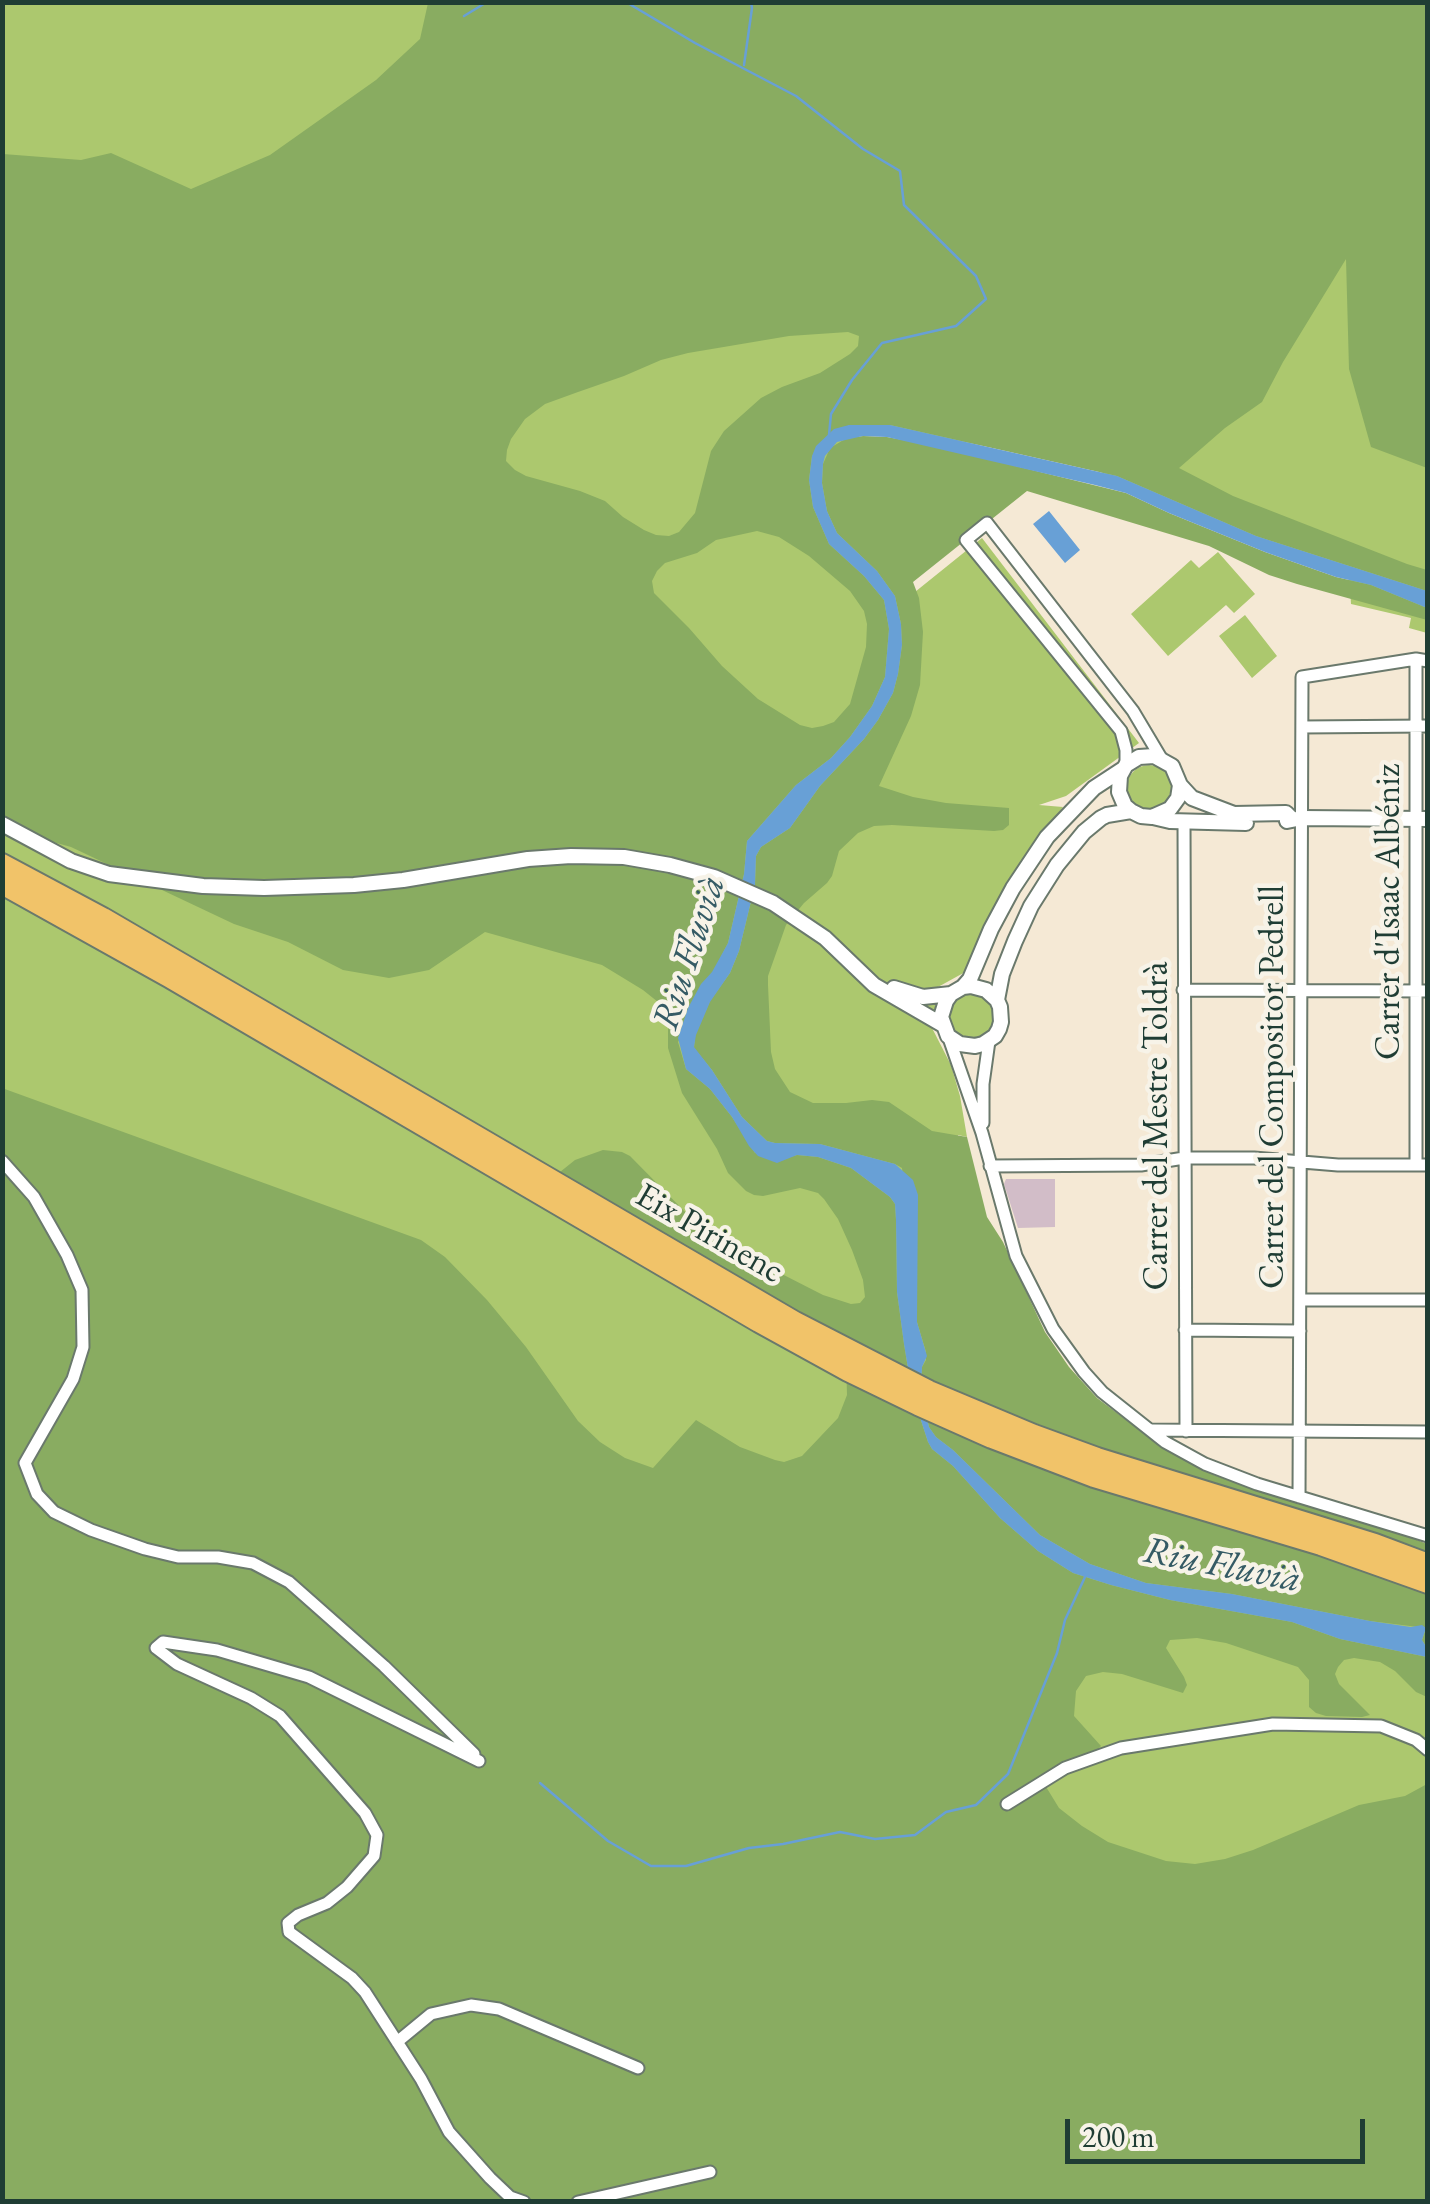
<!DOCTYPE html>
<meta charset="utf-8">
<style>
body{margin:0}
#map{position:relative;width:1430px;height:2204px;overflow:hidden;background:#f5e9d5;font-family:"EB Garamond",serif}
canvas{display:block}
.frame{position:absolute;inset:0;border:5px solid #1f3d34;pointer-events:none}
.scale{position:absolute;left:1065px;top:2119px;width:300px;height:45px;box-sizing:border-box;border:5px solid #1f3d34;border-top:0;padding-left:12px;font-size:30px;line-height:35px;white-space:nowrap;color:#1f3d34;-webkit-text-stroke:8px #f7f3e8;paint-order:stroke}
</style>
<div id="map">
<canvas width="1430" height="2204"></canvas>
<div class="frame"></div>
<div class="scale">200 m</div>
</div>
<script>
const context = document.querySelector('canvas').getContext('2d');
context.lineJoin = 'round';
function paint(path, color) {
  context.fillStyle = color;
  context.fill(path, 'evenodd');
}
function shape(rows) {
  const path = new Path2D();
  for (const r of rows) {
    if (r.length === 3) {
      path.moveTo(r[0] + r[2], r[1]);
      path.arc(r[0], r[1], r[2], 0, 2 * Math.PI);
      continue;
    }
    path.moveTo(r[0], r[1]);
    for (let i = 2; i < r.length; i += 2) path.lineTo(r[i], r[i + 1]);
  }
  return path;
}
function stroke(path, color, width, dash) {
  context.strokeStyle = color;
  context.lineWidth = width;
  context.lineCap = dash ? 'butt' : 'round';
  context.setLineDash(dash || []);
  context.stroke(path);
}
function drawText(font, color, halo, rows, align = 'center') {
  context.font = font + ' "EB Garamond",serif';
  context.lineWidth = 9;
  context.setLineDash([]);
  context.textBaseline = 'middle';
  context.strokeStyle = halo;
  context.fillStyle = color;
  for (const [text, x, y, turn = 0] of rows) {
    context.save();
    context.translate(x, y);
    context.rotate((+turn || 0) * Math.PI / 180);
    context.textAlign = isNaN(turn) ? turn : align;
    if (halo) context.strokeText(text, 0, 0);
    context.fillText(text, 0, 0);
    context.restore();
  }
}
paint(shape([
 [1006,1179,1055,1179,1055,1227,1018,1228,1004,1184]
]), '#d2bdc8');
paint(shape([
 [3,3,1427,3,1427,633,1409,628,1411,618,1351,604,1349,572,1273,548,1080,463,852,422,910,596,982,538,1139,743,1066,796,1039,805,1063,807,1007,883,967,971,938,987,932,1028,951,1065,960,1096,967,1137,958,1135,955,1178,1062,1383,1186,1472,1427,1554,1427,2201,3,2201],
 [1218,552,1255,594,1234,613,1226,605,1168,656,1131,614,1191,560,1199,568],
 [1245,615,1277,656,1252,678,1219,636],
 [1149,787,22],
 [971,1016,23]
]), '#acc86e');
paint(shape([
 [428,3,1427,3,1427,468,1371,447,1349,369,1346,259,1283,362,1262,402,1225,428,1179,468,1233,496,1407,564,1427,570,1427,591,1256,536,1117,476,890,425,849,425,812,456,809,480,813,507,829,544,864,576,884,600,889,629,885,677,872,706,850,737,831,758,796,785,747,841,744,874,728,943,678,1042,686,1069,710,1089,732,1117,755,1153,788,1157,797,1155,818,1157,851,1168,890,1197,895,1204,896,1220,897,1292,904,1344,912,1393,928,1442,932,1449,953,1466,1000,1518,1038,1551,1073,1573,1111,1585,1170,1600,1292,1622,1340,1639,1427,1657,1427,1697,1416,1692,1395,1671,1380,1662,1354,1658,1344,1660,1338,1667,1335,1674,1339,1684,1370,1715,1362,1717,1326,1716,1316,1713,1309,1707,1309,1680,1298,1667,1226,1643,1197,1638,1170,1640,1166,1648,1184,1677,1187,1685,1183,1693,1122,1674,1103,1672,1086,1676,1076,1691,1074,1716,1101,1746,1095,1752,1062,1764,1040,1777,1059,1808,1082,1826,1108,1842,1166,1861,1195,1864,1225,1859,1253,1850,1359,1805,1405,1796,1427,1784,1427,2201,3,2201,2,1088,421,1240,445,1257,487,1300,526,1347,578,1421,600,1442,625,1458,653,1468,696,1420,740,1447,775,1460,784,1462,802,1456,838,1418,847,1395,846,1358,843,1334,788,1307,570,1180,560,1172,575,1160,603,1150,622,1152,630,1156,695,1222,727,1246,823,1295,851,1304,860,1303,865,1297,863,1280,852,1250,838,1219,824,1199,818,1193,800,1188,763,1196,754,1195,746,1191,728,1173,717,1149,682,1093,668,1048,668,1010,643,990,602,965,485,932,429,970,389,978,343,970,288,942,234,924,71,847,3,828,3,154,81,160,111,153,191,189,270,155,376,80,420,39],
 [848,332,859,336,858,346,850,354,820,373,782,387,761,398,724,431,711,451,695,513,679,532,669,536,656,535,644,530,623,517,605,501,580,491,526,476,515,470,506,461,507,450,511,439,525,419,545,404,578,392,624,376,661,360,688,353,789,336],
 [757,531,779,537,809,556,850,591,864,611,867,624,866,647,850,704,834,722,823,726,812,728,800,725,758,699,722,666,689,628,654,593,652,581,657,571,665,563,697,553,716,540],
 [863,436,887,437,930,445,1126,493,1169,513,1265,552,1336,577,1371,585,1427,608,1427,620,1297,584,1269,575,1209,546,1027,491,913,582,919,598,923,632,920,685,911,716,879,786,913,797,946,803,1009,808,1009,825,1003,830,994,831,892,825,874,826,858,833,839,851,832,876,827,883,804,903,786,925,768,976,768,985,771,1052,775,1069,790,1092,813,1103,846,1103,872,1100,889,1102,932,1131,967,1137,987,1217,1003,1242,1045,1332,1069,1367,1097,1398,1169,1452,1214,1475,1257,1491,1400,1533,1427,1544,1427,1648,1422,1640,1426,1628,1370,1621,1232,1594,1146,1583,1090,1564,1040,1535,953,1450,936,1437,929,1427,921,1392,922,1367,926,1360,926,1352,917,1322,916,1282,902,1168,895,1164,820,1144,775,1143,767,1141,742,1117,712,1070,694,1048,695,1035,710,1001,730,973,739,951,755,885,756,856,761,847,790,828,820,786,864,739,878,720,893,693,898,674,902,645,901,624,895,596,877,571,837,533,827,511,822,483,823,464,830,448,847,438]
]), '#89ac61');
paint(shape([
 [849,425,890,425,1117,476,1256,536,1427,591,1427,608,1371,585,1336,577,1265,552,1169,513,1126,493,1095,485,887,437,863,436,837,442,825,456,823,464,822,483,827,511,837,533,877,571,895,596,901,624,902,645,898,674,893,693,878,720,864,739,820,786,790,828,761,847,756,856,755,885,739,951,730,973,710,1002,696,1035,694,1047,712,1070,742,1117,767,1141,775,1143,820,1144,895,1164,913,1180,918,1195,917,1322,927,1356,922,1367,921,1392,929,1427,936,1437,953,1450,1040,1535,1090,1564,1146,1583,1232,1594,1370,1621,1411,1627,1422,1625,1426,1628,1422,1640,1427,1648,1427,1657,1340,1639,1292,1622,1170,1600,1111,1585,1073,1573,1038,1551,1000,1518,953,1466,932,1449,928,1442,912,1393,904,1344,897,1292,896,1220,895,1204,890,1197,851,1168,818,1157,797,1155,777,1163,758,1156,749,1146,732,1117,710,1089,686,1069,678,1038,688,1008,701,984,712,972,728,943,744,874,747,841,796,785,831,758,850,737,872,706,885,677,889,629,884,600,864,576,829,544,813,507,809,480,812,456,816,446,834,429],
 [1049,511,1080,550,1065,563,1033,524]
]), '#68a0d6');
stroke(shape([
 [626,2,695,43,796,96,863,149,900,171,904,205,976,276,986,299,956,326,882,343,852,380,831,414,829,435],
 [464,16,487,2],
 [744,65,752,8,751,2],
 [540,1783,608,1841,651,1866,686,1866,749,1848,783,1844,840,1832,875,1839,915,1835,946,1812,976,1805,1008,1774,1057,1653,1065,1620,1085,1577]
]), '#68a0d6', 2.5);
const minor = shape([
 [1302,727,1428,726],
 [1126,765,1126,750,1121,731,966,540,987,523,1133,711,1161,758],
 [1184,822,1186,1431],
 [1183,990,1428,991],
 [949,1038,982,1133,1016,1256,1053,1329,1084,1372,1102,1392,1165,1442,1205,1464,1257,1484,1428,1536],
 [983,1123,983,1084,989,1041],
 [2,1161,34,1197,67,1255,82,1290,83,1347,73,1379,25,1463,37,1494,54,1512,91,1530,145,1549,178,1557,218,1557,253,1563,289,1582,384,1666,474,1754],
 [1416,1165,1416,659],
 [990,1166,1141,1165,1184,1158,1254,1158,1338,1165,1428,1165],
 [1300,1300,1428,1300],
 [1185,1330,1300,1331],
 [1152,1430,1428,1432],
 [1299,1497,1302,677,1416,659,1428,661],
 [479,1761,309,1677,217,1650,163,1642,156,1648,177,1664,251,1698,280,1716,365,1813,377,1835,374,1856,347,1887,327,1903,298,1915,288,1923,289,1932,352,1978,365,1992,421,2079,449,2132,490,2178,510,2197,524,2202],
 [1007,1804,1065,1768,1121,1748,1273,1724,1381,1726,1416,1740,1428,1750],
 [397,2042,431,2014,471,2005,499,2009,638,2068],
 [578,2202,710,2172]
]);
const tertiary = shape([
 [1180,785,1178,798,1170,809,1152,817,1141,816,1131,811,1125,806,1119,792,1120,776,1126,765,1139,757,1154,756,1172,766,1180,785,1192,798,1234,814,1286,813,1292,819],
 [1153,817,1170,821,1246,823],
 [1287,821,1302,818,1428,819],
 [2,824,71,861,109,874,203,886,264,888,354,885,403,880,528,859,571,856,624,857,670,865,714,877,773,903,825,938,874,985,943,1025],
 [963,987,971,986,986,990,997,1000,1000,1007,1001,1022,999,1029,995,1036,983,1044,975,1046,960,1044,948,1036,941,1017,946,1001,951,994,963,987,970,979,991,929,1013,888,1047,837,1094,788,1123,769],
 [894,988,923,997,951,994],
 [997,1000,1002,974,1015,941,1031,906,1057,865,1084,832,1101,818,1107,815,1131,811]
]);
const motorway = shape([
 [2,864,103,918,795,1322,929,1391,1034,1435,1097,1458,1375,1544,1428,1564],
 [2,884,169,977,759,1322,848,1371,918,1405,992,1438,1094,1477,1321,1545,1428,1583]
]);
stroke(minor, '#6a796c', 15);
stroke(tertiary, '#6a796c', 18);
stroke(motorway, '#6a796c', 24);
stroke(minor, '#fff', 11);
stroke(tertiary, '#fff', 14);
stroke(motorway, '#f1c369', 20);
drawText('35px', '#1f3d34', '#f7f3e8', [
 ["Carrer d'Isaac Albéniz",1389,912,-90],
 ["Carrer del Compositor Pedrell",1273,1087,-90],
 ["Carrer del Mestre Toldrà",1157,1126,-90],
 ["Eix Pirinenc",709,1234,30]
]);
drawText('italic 38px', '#355b65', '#f7f3e8', [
 ["Riu Fluvià",690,953,-72],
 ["Riu Fluvià",1222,1566,11]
]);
</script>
